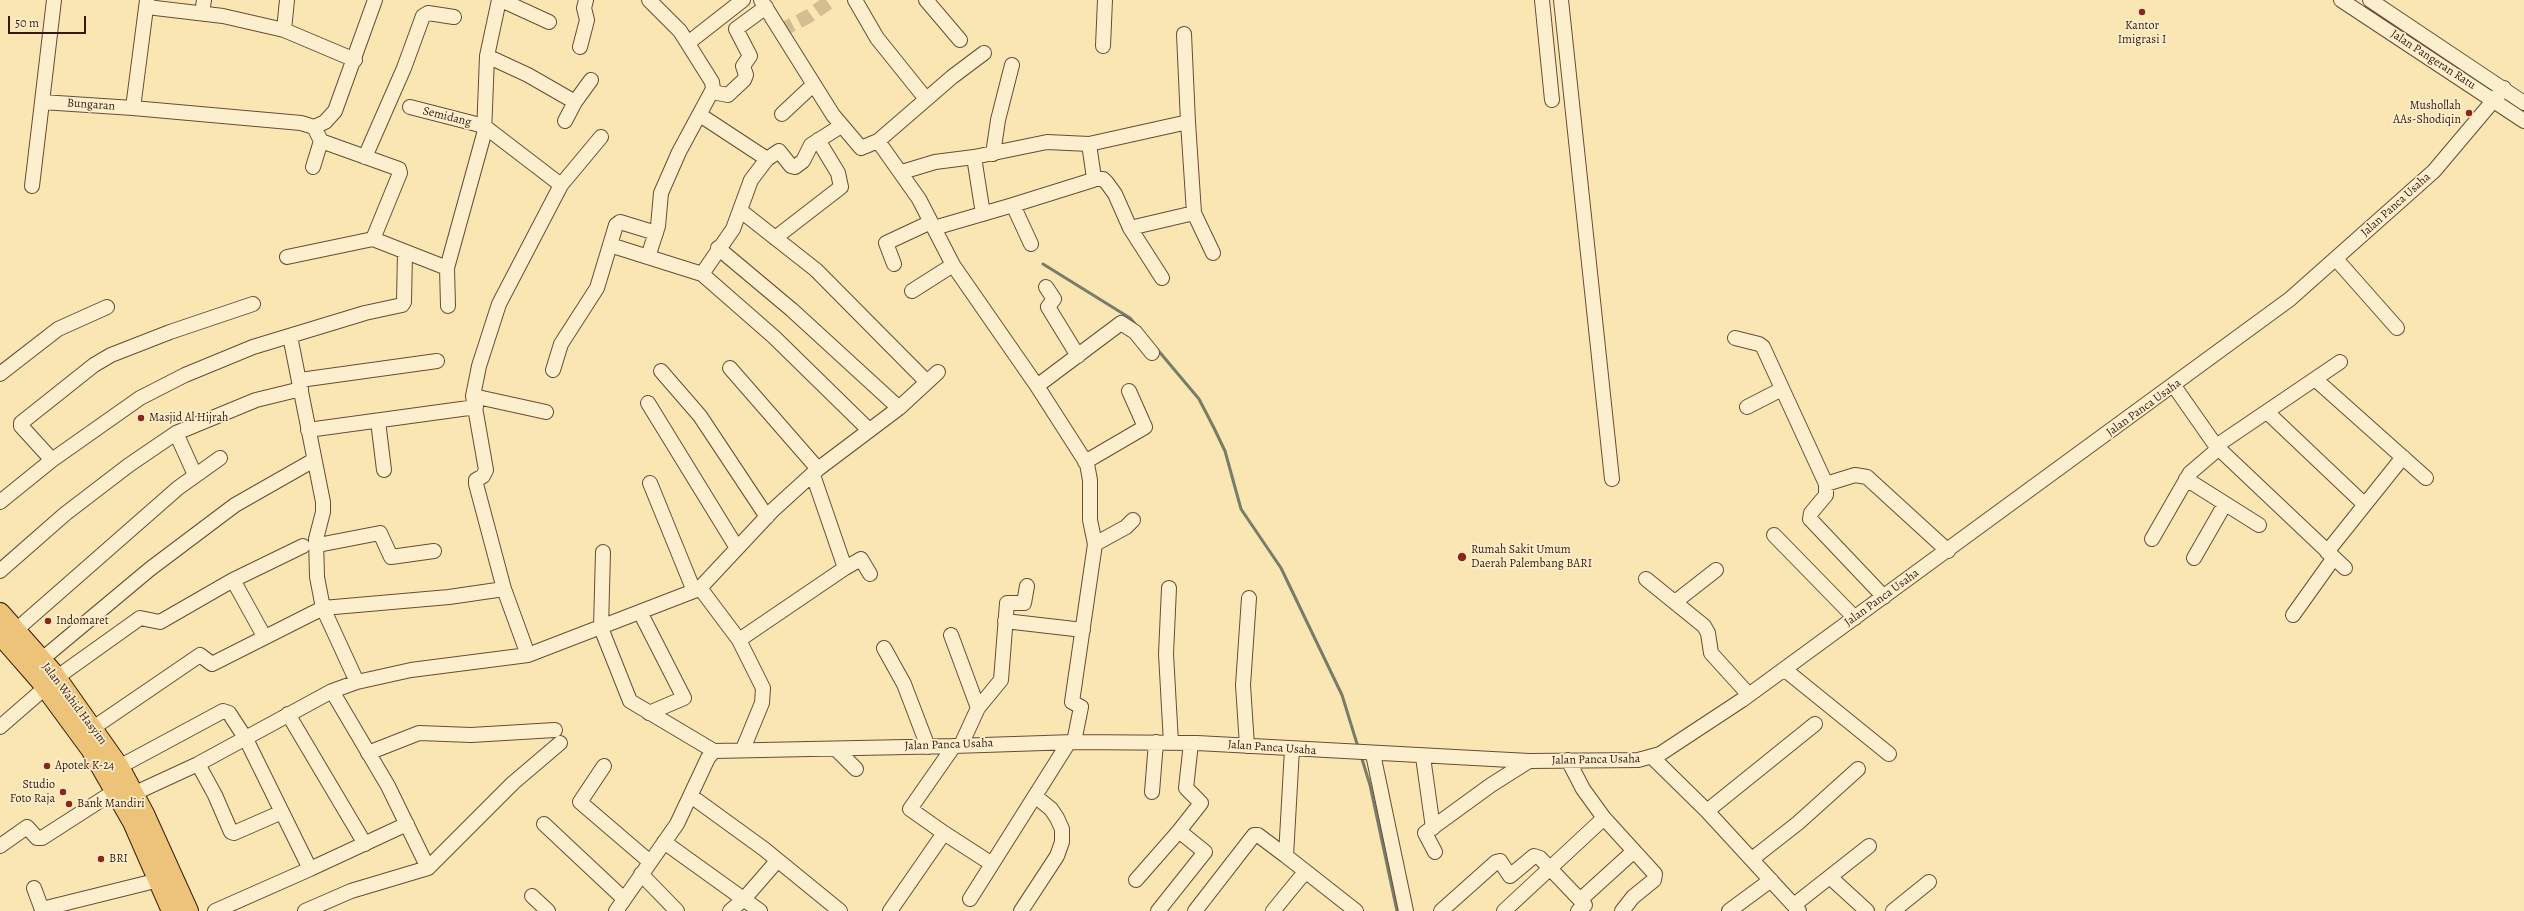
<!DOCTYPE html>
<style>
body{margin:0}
#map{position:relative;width:2524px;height:911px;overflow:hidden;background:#fae6b3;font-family:Alegreya,serif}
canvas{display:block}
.scale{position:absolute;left:8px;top:16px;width:78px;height:18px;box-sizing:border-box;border:2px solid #38180b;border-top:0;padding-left:5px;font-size:12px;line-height:14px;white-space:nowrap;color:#38180b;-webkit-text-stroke:3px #fcefce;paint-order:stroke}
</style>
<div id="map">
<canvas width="2524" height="911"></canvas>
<div class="scale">50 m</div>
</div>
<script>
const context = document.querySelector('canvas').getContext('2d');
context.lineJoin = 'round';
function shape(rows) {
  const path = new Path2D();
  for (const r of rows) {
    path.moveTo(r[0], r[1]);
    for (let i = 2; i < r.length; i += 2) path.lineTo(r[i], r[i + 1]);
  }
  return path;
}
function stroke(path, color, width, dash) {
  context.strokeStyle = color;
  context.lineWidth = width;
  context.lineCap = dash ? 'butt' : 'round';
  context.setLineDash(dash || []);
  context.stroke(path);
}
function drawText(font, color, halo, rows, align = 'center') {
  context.font = font + ' Alegreya,serif';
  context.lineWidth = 3.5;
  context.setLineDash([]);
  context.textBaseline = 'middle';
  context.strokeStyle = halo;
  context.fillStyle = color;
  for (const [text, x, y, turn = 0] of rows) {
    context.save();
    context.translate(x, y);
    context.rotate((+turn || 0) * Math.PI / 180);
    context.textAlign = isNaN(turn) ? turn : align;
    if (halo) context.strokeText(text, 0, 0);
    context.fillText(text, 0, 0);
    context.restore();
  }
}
stroke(shape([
 [1043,264,1130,318,1136,325],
 [1157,349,1199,399,1214,428,1225,451,1241,509,1281,568,1342,695,1358,747],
 [1361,756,1370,785,1397,911]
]), '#767d69', 3);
stroke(shape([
 [780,31,809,16,832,0]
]), '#d3bd91', 14, [14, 7]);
const minor = shape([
 [54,0,42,102,133,108,147,0],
 [501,0,549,22],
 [761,0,833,115,861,148,878,141,952,77,984,53],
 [855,0,877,38,926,99],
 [926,0,960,40],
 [1542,0,1552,100],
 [1561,0,1612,479],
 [2341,0,2524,121],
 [2370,0,2524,103],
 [147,7,223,16,284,30,355,60],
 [202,13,204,0],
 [284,30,287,0],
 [688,43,743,0],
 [1103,46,1105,0],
 [580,47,587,20,584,8,586,0],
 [487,56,528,75,575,102,565,121],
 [712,92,728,95,744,80,746,75,743,66,750,56,736,29,766,7],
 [575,102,591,80],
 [410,107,484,126,561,185,499,304,479,366,473,396,486,470,483,476,476,480,476,484,504,589,528,655],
 [133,108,301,123,314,127,321,141,399,169,400,173,373,239],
 [782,114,813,85],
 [700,115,767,159],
 [314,127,325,122,335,111,375,0],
 [878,141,919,199,953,265,1037,386,1087,464,1090,480,1090,520,1095,544,1072,702,1081,707,1074,742],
 [1089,144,1188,122,1184,34],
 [993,154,998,120,1012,65],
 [365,157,404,68,423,16,428,13,454,17],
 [974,157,983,214],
 [313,167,321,141],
 [902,172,935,162,974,157,1047,142,1089,144,1094,178,1093,180,1013,205,1031,244],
 [1094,179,1103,179,1107,183,1115,194,1130,228],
 [561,185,601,137],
 [32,186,42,102],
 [741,211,816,270,927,382],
 [1194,213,1213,253],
 [934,228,1013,205],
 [775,238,841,187,838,173,818,140],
 [610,245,616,225,620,222,656,233],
 [718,248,792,310,899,408],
 [287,257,373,239,447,268],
 [648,257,702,274,774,337,869,430],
 [2336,259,2397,328],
 [894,264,886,243,931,222],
 [702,274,733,229,751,180,767,159,779,151,791,166,795,167,803,161,811,145,841,126],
 [1162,278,1130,228,1194,213,1188,122],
 [1046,287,1054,299,1048,307,1078,356],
 [912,291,953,265],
 [448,306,447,268,484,134,487,56,499,0],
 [290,336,323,502,323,512,316,539,317,577,323,608,357,682],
 [1735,338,1759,344,1763,347,1826,484,1855,475,1867,477,1948,551],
 [730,368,818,469],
 [553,370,561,344,597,288,610,245,648,257,658,226,661,193,679,152,713,89,712,82,680,31,649,0],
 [661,371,700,416,767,517],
 [0,374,58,329,107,307],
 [2315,379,2426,478],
 [300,380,437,361],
 [1037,386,1121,323,1135,332,1152,353],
 [2174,386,2216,446,2345,568],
 [473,396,546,412],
 [648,403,737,548],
 [1747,407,1782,389],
 [2267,412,2364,504],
 [378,421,384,470],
 [308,430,476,407],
 [176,433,195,475],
 [2216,446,2340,362],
 [52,460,21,426,21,423,94,365,111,355,170,332,253,304],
 [1085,462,1145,427,1129,391],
 [2186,479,2259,525],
 [650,483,694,591],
 [1826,484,1826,495,1811,513,1810,519,1884,597],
 [0,502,52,460,140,398,185,375,253,347,365,313,402,305,404,302,405,252],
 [1774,535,1855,618],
 [2152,539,2190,473,2218,449],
 [1095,544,1126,527,1133,520],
 [318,545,380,533,391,557,434,551],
 [603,552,601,628,630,701,714,751],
 [2327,552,2403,457],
 [2194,558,2225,504],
 [845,568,861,559,870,574],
 [0,571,65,514,129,465,176,433,256,400,301,389],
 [1646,579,1704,626,1708,633,1711,653,1749,695],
 [233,580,264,636],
 [700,588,739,640,763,688,762,703,743,749],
 [1169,588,1166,654,1171,743],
 [1675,602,1716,570],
 [640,612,684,698,649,713],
 [2293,615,2333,559],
 [1005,621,1083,630],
 [16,630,178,488,220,458],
 [951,635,978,708],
 [739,640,845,568,813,475],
 [884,648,904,684,928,747],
 [41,660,150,569,235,505,314,460],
 [1784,669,1889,754],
 [56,678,140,618,160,622,233,580,303,546],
 [332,691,388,786,428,868],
 [288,714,365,844],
 [0,727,46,687],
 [93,728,200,655,212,664,323,608,449,597,504,589],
 [961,745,978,708,1001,680,1007,603,1024,603,1027,586],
 [1247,746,1243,685,1249,598],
 [836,749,856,769],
 [1292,749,1286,856,1356,911],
 [368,753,419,733,471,735,555,730],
 [1373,754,1406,911],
 [1423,757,1433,828],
 [1652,757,1707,811,1799,911],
 [1568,760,1583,789,1604,818,1655,874,1654,880,1633,897,1622,911],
 [198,764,215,795,231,832,234,833,282,812],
 [604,766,580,802,650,862],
 [119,767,223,711,229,713,246,739,310,869,215,911],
 [1152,792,1156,742],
 [133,794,198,764,332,691,357,682,411,670,528,655,694,591,700,588,773,510,818,469,899,408,938,372],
 [691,796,764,849,840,911],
 [1707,811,1815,724],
 [544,824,624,899],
 [944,833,992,864],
 [664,842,760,911],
 [0,846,27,827,37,838,42,838,115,791],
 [1435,852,1425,833,1491,785,1529,761],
 [1752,859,1798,823,1858,769],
 [310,869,407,824],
 [641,874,677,911],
 [1831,878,1867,911],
 [1136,880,1179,831],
 [34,888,41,907,46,908,159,880],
 [532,896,548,911],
 [970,899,1069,742],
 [1580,900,1634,851],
 [1794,905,1869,846],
 [305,911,351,891,428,868,513,783,560,743],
 [616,911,677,824,708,758,714,751,954,746,1074,742,1197,743,1529,761,1638,760,1660,754,1742,700,2290,299,2434,171,2504,88],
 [730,911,744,899,777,861],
 [890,911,944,833,910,809,954,746],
 [1021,911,1057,856,1062,842,1062,829,1057,818,1051,809,1035,796],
 [1158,911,1205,852,1179,831,1201,803,1186,788,1191,743],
 [1195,911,1254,835,1258,835,1286,856],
 [1273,911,1305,872],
 [1441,911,1496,862,1500,861,1510,876,1534,856,1540,858,1585,905,1578,911],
 [1504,911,1604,818],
 [1729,911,1771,880],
 [1893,911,1929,882]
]);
const highway = shape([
 [0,613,52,672,119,767,145,816,188,911],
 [0,634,41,681,91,749,133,822,172,911]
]);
stroke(minor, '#684c35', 16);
stroke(highway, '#38180b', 22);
stroke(minor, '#fcefce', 14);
stroke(highway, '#edc37a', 20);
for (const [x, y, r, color] of [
 [2142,12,4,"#8f2418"],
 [2469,113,4,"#8f2418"],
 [141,418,4,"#8f2418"],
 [1462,557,5,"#8f2418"],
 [48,621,4,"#8f2418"],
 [47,766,4,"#8f2418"],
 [63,792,4,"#8f2418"],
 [69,804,4,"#8f2418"],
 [101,859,4,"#8f2418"]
]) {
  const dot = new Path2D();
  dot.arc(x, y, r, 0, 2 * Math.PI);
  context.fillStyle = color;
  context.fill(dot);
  stroke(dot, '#fcefce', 1.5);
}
drawText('12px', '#38180b', '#fcefce', [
 ["Kantor",2142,26,"center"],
 ["Imigrasi I",2142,40,"center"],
 ["Mushollah",2461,106,"right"],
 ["AAs-Shodiqin",2461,120,"right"],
 ["Masjid Al Hijrah",149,418],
 ["Rumah Sakit Umum",1471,550],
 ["Daerah Palembang BARI",1471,564],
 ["Indomaret",56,621],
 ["Apotek K-24",55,766],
 ["Studio",55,785,"right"],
 ["Foto Raja",55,799,"right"],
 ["Bank Mandiri",77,804],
 ["BRI",109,859]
], 'left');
drawText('12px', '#38180b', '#fcefce', [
 ["Jalan Pangeran Ratu",2433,60,33],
 ["Bungaran",91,105,4],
 ["Semidang",447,117,14],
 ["Jalan Panca Usaha",2396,205,-42],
 ["Jalan Panca Usaha",2144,408,-36],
 ["Jalan Panca Usaha",1882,598,-36],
 ["Jalan Wahid Hasyim",74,704,53],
 ["Jalan Panca Usaha",949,745,-2],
 ["Jalan Panca Usaha",1272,748,4],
 ["Jalan Panca Usaha",1596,760,-1]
]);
</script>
